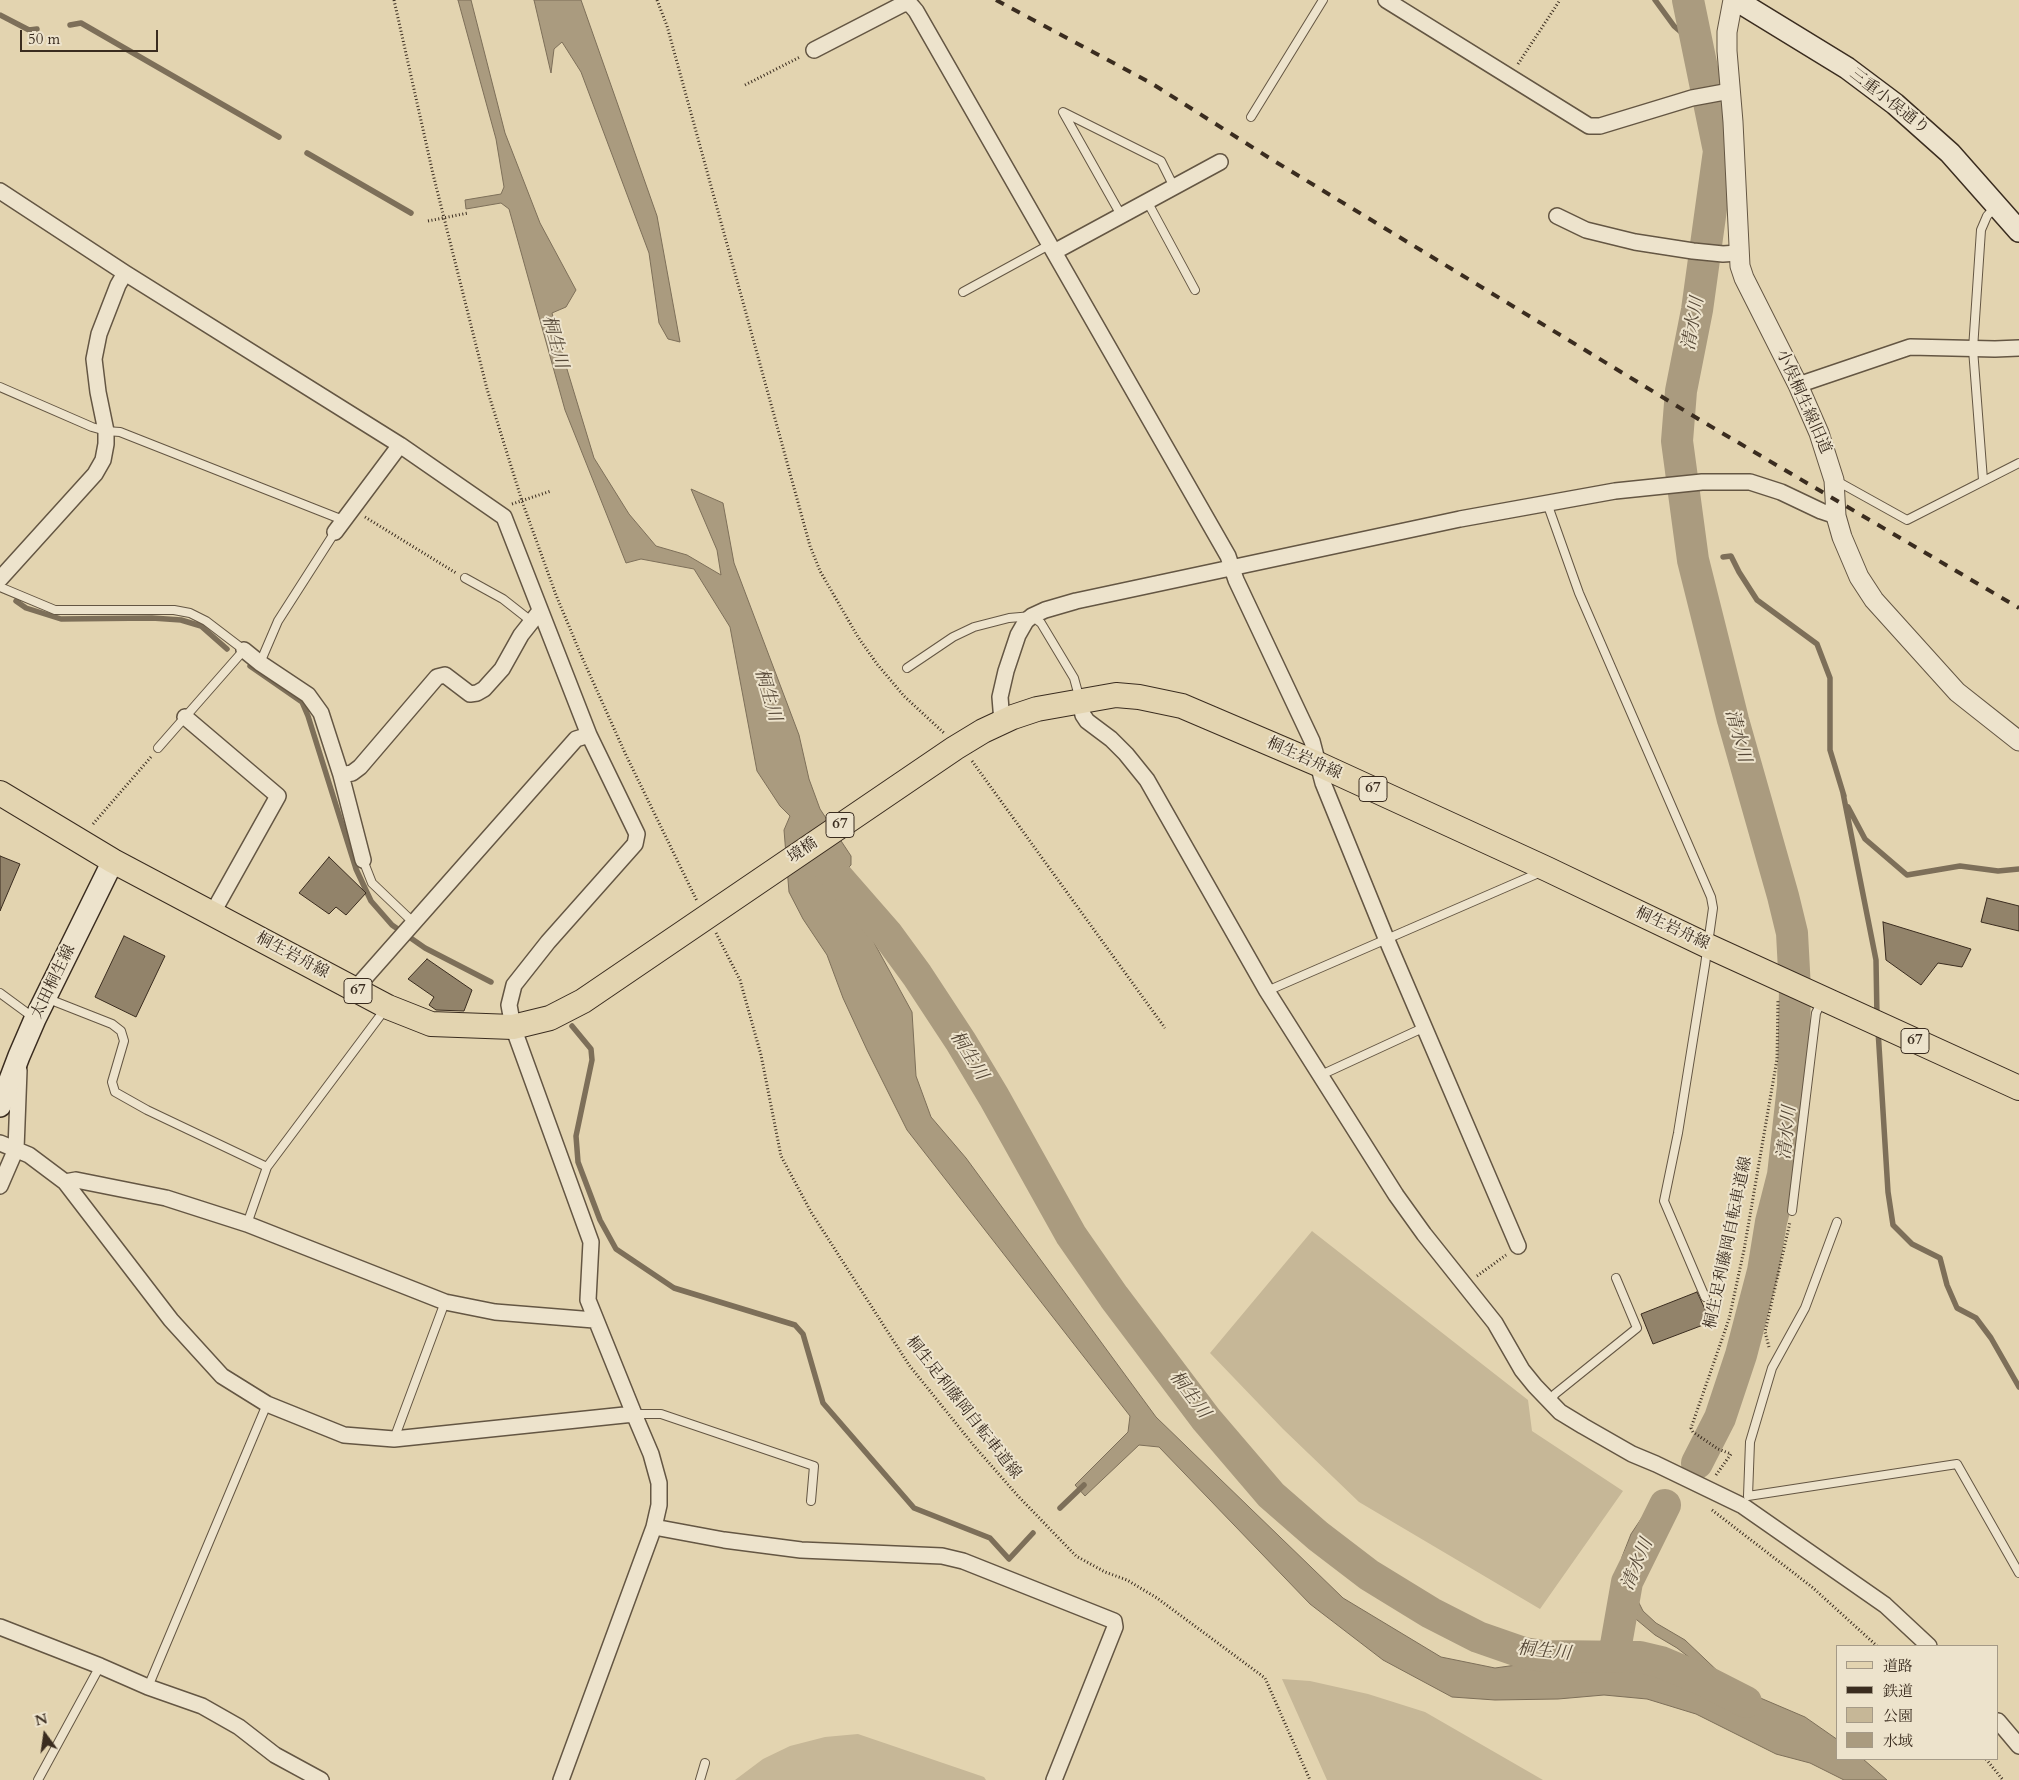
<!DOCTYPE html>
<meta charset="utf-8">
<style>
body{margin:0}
#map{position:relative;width:2019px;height:1780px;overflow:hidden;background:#e3d4b0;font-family:Cardo,"Noto Serif JP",serif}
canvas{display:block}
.legend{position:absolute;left:1836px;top:1645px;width:162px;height:115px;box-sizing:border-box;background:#ede3cc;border:1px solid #a59a87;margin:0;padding:6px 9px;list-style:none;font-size:15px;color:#3a2c1f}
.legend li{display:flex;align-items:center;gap:10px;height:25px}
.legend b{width:25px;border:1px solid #a59a87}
.north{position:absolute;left:20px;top:1710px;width:50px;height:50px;-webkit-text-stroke:4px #ede3cc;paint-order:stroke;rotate:346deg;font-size:14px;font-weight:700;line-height:20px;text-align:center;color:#3a2c1f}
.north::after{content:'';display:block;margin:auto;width:18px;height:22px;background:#3a2c1f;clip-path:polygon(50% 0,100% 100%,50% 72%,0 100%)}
.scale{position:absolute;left:20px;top:30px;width:138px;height:22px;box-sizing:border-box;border:2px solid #3a2c1f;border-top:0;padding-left:6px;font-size:15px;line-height:18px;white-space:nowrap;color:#3a2c1f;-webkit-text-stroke:4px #ede3cc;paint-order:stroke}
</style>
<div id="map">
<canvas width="2019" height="1780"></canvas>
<ul class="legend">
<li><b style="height:6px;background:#e3d4b0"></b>道路</li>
<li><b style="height:6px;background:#3a2c1f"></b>鉄道</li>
<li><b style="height:14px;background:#c6b797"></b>公園</li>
<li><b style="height:14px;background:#aa9b7f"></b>水域</li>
</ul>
<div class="north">N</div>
<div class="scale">50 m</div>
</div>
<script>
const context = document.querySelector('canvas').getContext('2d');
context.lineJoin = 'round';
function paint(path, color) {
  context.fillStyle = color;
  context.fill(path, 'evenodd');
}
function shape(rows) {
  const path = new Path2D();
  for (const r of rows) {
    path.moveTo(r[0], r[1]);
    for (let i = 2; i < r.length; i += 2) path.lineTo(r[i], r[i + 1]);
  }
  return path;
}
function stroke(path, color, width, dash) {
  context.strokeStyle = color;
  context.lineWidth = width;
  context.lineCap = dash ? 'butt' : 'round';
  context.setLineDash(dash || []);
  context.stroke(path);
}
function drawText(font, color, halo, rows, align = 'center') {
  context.font = font + ' Cardo,"Noto Serif JP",serif';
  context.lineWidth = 4;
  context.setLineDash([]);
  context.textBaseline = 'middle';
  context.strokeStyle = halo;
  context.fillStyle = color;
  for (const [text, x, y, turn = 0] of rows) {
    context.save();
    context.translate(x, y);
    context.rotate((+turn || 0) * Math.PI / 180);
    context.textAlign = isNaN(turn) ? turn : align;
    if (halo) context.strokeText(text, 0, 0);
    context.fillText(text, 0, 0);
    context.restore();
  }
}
paint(shape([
 [1312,1231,1528,1400,1532,1431,1623,1491,1540,1609,1359,1502,1283,1429,1210,1353],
 [1282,1679,1310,1681,1368,1694,1425,1712,1543,1780,1327,1780],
 [858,1734,984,1777,986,1780,735,1780,763,1759,790,1746,825,1737]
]), '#c6b797');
const water = shape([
 [458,0,471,0,505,133,540,223,576,290,566,307,552,313,563,356,594,458,629,514,656,546,687,555,721,575,717,550,691,489,723,503,734,563,799,735,809,779,820,809,851,856,851,865,841,875,854,906,912,1012,916,1076,931,1117,966,1158,1156,1417,1343,1598,1441,1657,1495,1668,1545,1661,1589,1660,1645,1668,1709,1690,1699,1665,1677,1648,1655,1635,1631,1615,1620,1599,1618,1590,1622,1557,1631,1534,1655,1498,1674,1512,1645,1555,1633,1580,1634,1593,1643,1611,1656,1623,1685,1640,1726,1679,1751,1694,1805,1717,1838,1740,1838,1759,1863,1759,1887,1780,1844,1780,1810,1763,1776,1754,1696,1714,1647,1699,1604,1695,1558,1699,1495,1700,1452,1697,1383,1660,1310,1604,1159,1447,1139,1445,1085,1496,1075,1485,1128,1432,1130,1416,907,1130,867,1050,843,998,827,955,803,919,789,892,784,830,790,816,780,806,757,771,730,627,694,569,641,559,626,563,565,410,509,209,501,203,466,209,465,200,501,194,504,187,496,139,458,0],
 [534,0,581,0,657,216,680,342,668,339,659,323,649,253,581,72,562,42,554,49,551,73,534,0]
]);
paint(water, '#aa9b7f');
stroke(water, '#7d6f59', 1);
stroke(shape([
 [1655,0,1674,26,1697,46],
 [0,15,29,30,37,29],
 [70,25,81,23,279,137],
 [307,153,411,213],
 [1723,557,1731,556,1739,572,1757,600,1817,644,1830,678,1830,750,1844,796],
 [16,601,26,608,61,619,152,618,181,620,201,626,227,649],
 [250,666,302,702,308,716,356,869,371,901,392,925,425,948,491,982],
 [1843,793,1876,960,1877,1018],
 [1848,807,1865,839,1907,875,1960,866,1998,871,2019,869],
 [572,1026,591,1049,592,1060,576,1136,578,1162,600,1220,616,1249,674,1288,795,1325,803,1334,823,1403,914,1508,990,1538,1009,1559,1033,1533],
 [1878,1030,1888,1192,1893,1225,1912,1244,1940,1258,1947,1285,1957,1308,1976,1318,1991,1338,2019,1387],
 [1060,1508,1084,1485]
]), '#7d6f59', 5.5);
stroke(shape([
 [1688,0,1719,151,1697,310,1681,391,1677,441,1693,560,1733,720,1783,896,1792,933,1795,989,1793,1086,1783,1175,1771,1222,1763,1271,1741,1355,1720,1418,1697,1463],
 [818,855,887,934,917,975,961,1042,994,1097,1071,1235,1114,1297,1206,1419,1271,1495,1318,1536,1369,1575,1431,1613,1478,1637,1524,1653,1543,1656,1640,1657,1661,1662,1699,1678,1746,1702],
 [1614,1656,1627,1582,1665,1505]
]), '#aa9b7f', 32);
const building = shape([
 [0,856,20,864,0,911,0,856],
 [329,857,366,893,346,915,336,907,329,914,299,893,329,857],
 [1987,898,2019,906,2019,931,1981,922,1987,898],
 [1883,922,1971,949,1962,967,1938,963,1921,985,1886,960,1883,922],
 [124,936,165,956,136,1017,95,997,124,936],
 [427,959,472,990,464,1011,436,1010,429,1005,434,997,408,979,427,959],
 [1697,1292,1711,1322,1653,1344,1641,1314,1697,1292]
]);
paint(building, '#92836a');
stroke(building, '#3a2c1f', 1);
const service = shape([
 [1251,117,1323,0],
 [1147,201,1195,290],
 [1121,215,1063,112,1161,161,1174,187],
 [963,292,1049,245],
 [0,387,92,427,106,431,120,432,343,520],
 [1835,480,1907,520,2019,463],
 [1983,480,1973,349,1981,230,1987,216,1995,207],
 [1547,503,1579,593,1711,897,1713,908,1705,965,1678,1133,1664,1201,1705,1297],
 [465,578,503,599,531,621],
 [0,587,55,610,174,610,190,613,206,621,244,650,158,748],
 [260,663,278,621,335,532],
 [907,668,953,637,974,627,1009,618,1032,616,1041,623,1074,678,1080,700],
 [363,860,372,883,414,923],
 [1267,991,1541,872],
 [0,993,34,1018],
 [46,998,112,1024,121,1031,124,1041,112,1082,115,1092,147,1110,267,1167],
 [1321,1075,1425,1027],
 [1792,1211,1816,1013,1822,1001],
 [1837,1222,1805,1308,1772,1368,1750,1442,1748,1496,1957,1464,2019,1573],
 [247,1224,267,1167,386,1008],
 [1550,1401,1555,1394,1637,1328,1616,1278],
 [634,1414,661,1414,814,1466,811,1501],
 [394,1439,445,1302],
 [148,1687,267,1404],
 [38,1780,100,1666],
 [700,1780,705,1763]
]);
const minor = shape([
 [1386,0,1589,126,1600,126,1692,98,1730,91],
 [814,50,903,4,910,4,916,11,1228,556,1236,580,1312,741,1323,783,1386,938,1518,1246],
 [0,191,125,273,400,445,504,517,589,735,637,834,635,844,548,942,514,985,509,1005,513,1027,591,1242,588,1300,634,1414,651,1454,659,1483,659,1505,654,1527,561,1780],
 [1557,216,1586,230,1635,242,1693,251,1723,254,1738,253],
 [1054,252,1220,162],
 [1798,385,1910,347,1995,349,2019,348],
 [335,532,400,445],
 [0,579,95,474,103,460,106,444,106,431,98,392,94,359,99,334,118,285,125,273],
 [244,650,260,663,308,695,321,713,341,775,363,860],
 [1080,702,1083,715,1087,721,1111,739,1126,754,1147,780,1267,991,1396,1195,1424,1234,1495,1323,1522,1370,1535,1386,1560,1412,1583,1426,1632,1454,1656,1464,1743,1506,1885,1605,1929,1646],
 [185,717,278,796,212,914],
 [1002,722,1000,697,1006,671,1018,635,1026,621,1032,616,1045,610,1076,601,1460,519,1615,491,1702,482,1750,482,1781,492,1821,511,1836,516],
 [341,775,352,773,360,767,437,677,445,675,470,694,477,693,484,689,502,669,521,635,540,611],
 [355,989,576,739,589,735],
 [0,1143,29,1155,65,1182,171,1320,222,1376,267,1404,344,1435,394,1439,634,1414],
 [65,1182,76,1180,166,1198,247,1224,445,1302,495,1312,594,1320],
 [0,1186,16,1149,19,1070],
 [654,1527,724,1540,801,1550,942,1556,963,1561,1114,1621,1115,1627,1054,1780],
 [0,1627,100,1666,148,1687,202,1706,239,1727,275,1755,321,1780],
 [1998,1721,2019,1746]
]);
const tertiary = shape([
 [1733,0,1727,32,1727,51,1733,122,1740,266,1744,278,1798,385,1819,433,1834,480,1836,516,1842,537,1859,577,1874,600,1957,692,2019,741]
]);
const secondary = shape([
 [1736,0,1847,68,1895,104,1950,153,2019,231],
 [0,1106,19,1056,35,1019,113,861]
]);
const primary = shape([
 [0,793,113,861,388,1007,431,1024,513,1027,550,1018,583,1001,955,748,983,731,1013,717,1037,709,1116,695,1139,697,1182,706,1318,764,1547,869,1708,946,2019,1088]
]);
stroke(service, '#645643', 10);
stroke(minor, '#645643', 18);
stroke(tertiary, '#645643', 21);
stroke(secondary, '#3a2c1f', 24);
stroke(primary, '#3a2c1f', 26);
stroke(shape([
 [394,0,433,174,487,389,522,501,556,595,581,655,625,753,697,901],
 [657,0,667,26,810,546,820,571,858,637,877,664,904,696,944,733],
 [1518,64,1560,0],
 [745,85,800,57],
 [428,221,468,213],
 [512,504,551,491],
 [365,517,456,573],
 [972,761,1165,1028],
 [93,824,151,757],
 [716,933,740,980,761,1055,781,1156,811,1212,909,1365,975,1447,1018,1496,1076,1556,1105,1572,1127,1580,1157,1598,1265,1678,1310,1780],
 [1477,1276,1506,1255],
 [1769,1347,1765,1332,1790,1222],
 [1716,1475,1731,1454,1718,1449,1693,1432,1691,1428,1729,1319,1744,1250,1777,1059,1778,999],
 [1712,1510,1812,1587,1877,1646],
 [1986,1759,2003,1780]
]), '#3a2c1f', 3, [1, 2.5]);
stroke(service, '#ede3cc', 8);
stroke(minor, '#ede3cc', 15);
stroke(tertiary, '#ede3cc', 19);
stroke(secondary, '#ede3cc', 21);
stroke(primary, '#e3d4b0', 24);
stroke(shape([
 [996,0,1151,83,1271,159,1700,420,2019,608]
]), '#3a2c1f', 4, [9, 9]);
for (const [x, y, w] of [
 [1373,789,28],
 [840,825,28],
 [358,991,28],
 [1915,1041,28]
]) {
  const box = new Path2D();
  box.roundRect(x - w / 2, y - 12.5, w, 25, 4);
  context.fillStyle = '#ede3cc';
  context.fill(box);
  stroke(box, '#3a2c1f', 1);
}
drawText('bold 15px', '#3a2c1f', null, [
 ["67",1373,789],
 ["67",840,825],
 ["67",358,991],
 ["67",1915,1041]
]);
drawText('16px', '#3a2c1f', '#ede3cc', [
 ["三重小俣通り",1889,102,38],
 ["小俣桐生線旧道",1803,402,66],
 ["桐生岩舟線",1304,759,24],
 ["境橋",803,851,-34],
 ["桐生岩舟線",1672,929,25],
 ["桐生岩舟線",292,956,28],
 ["太田桐生線",54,982,-64],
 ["桐生足利藤岡自転車道線",1729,1243,-78],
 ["桐生足利藤岡自転車道線",963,1408,52]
]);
drawText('italic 18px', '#564837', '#ede3cc', [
 ["清水川",1694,324,-80],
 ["桐生川",554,342,75],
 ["桐生川",767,695,74],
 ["清水川",1737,736,75],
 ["桐生川",968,1056,58],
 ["清水川",1788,1133,-84],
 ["桐生川",1189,1395,53],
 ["清水川",1638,1565,-67],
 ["桐生川",1544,1652,6]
]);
</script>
